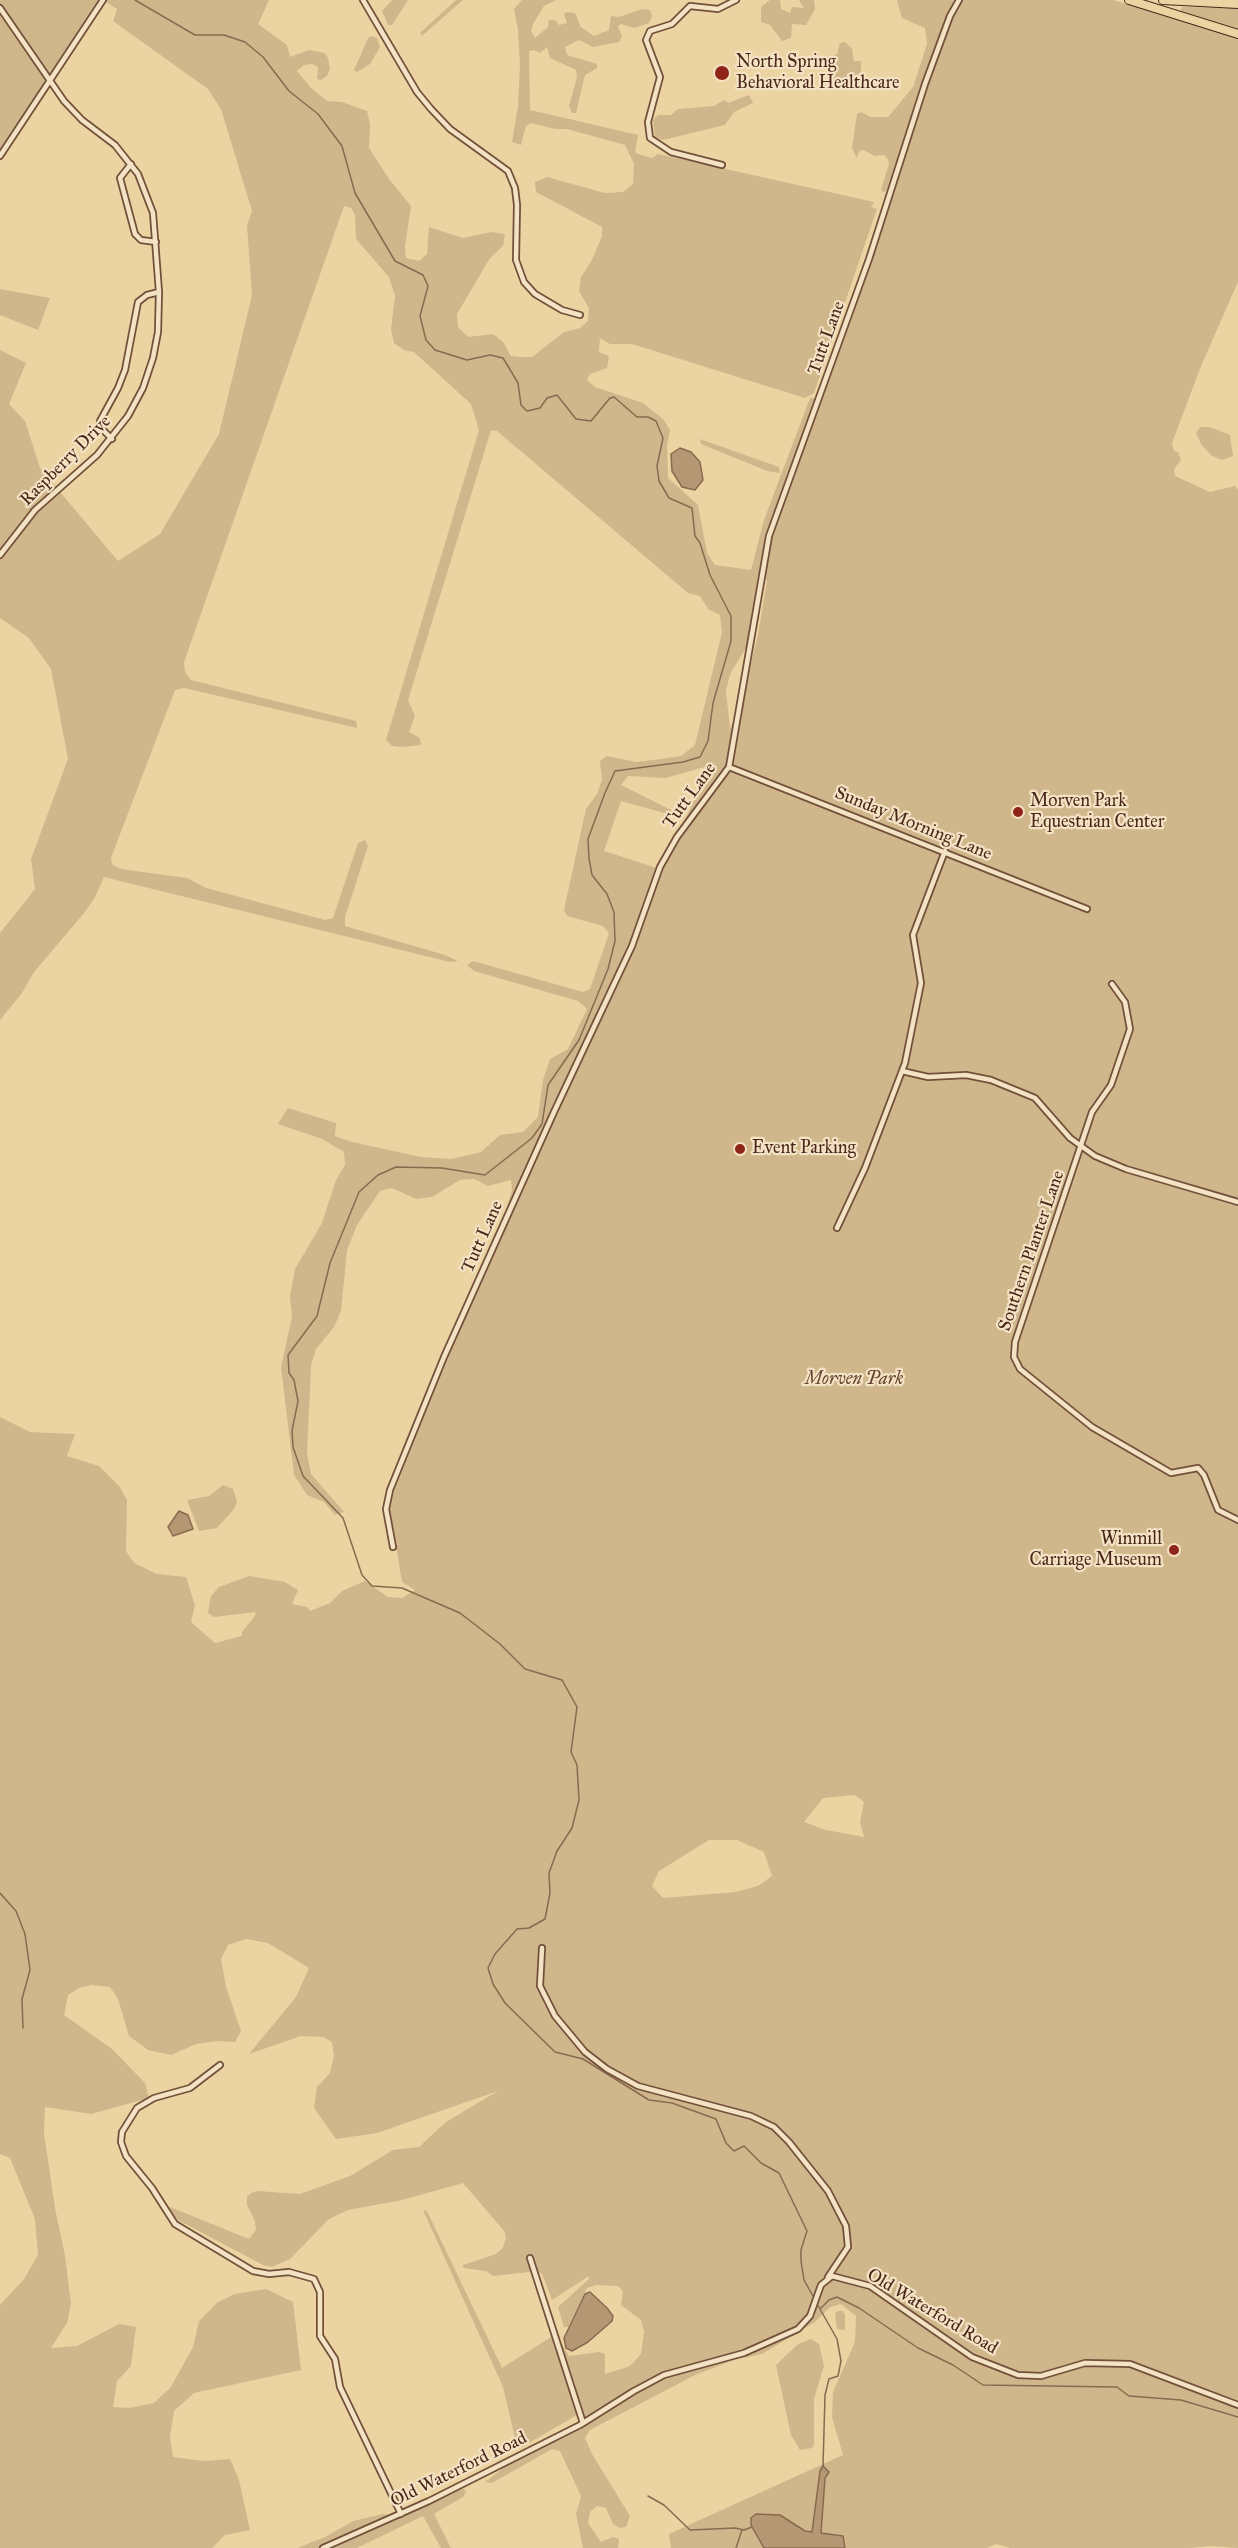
<!DOCTYPE html>
<style>
body{margin:0}
canvas{display:block;background:#ecd3a2}
</style>
<canvas width="1238" height="2548"></canvas>
<script>
const context = document.querySelector('canvas').getContext('2d');
context.lineJoin = 'round';
function paint(path, color) {
  context.fillStyle = color;
  context.fill(path, 'evenodd');
}
function shape(rows) {
  const path = new Path2D();
  for (const r of rows) {
    path.moveTo(r[0], r[1]);
    for (let i = 2; i < r.length; i += 2) path.lineTo(r[i], r[i + 1]);
  }
  return path;
}
function stroke(path, color, width, dash) {
  context.strokeStyle = color;
  context.lineWidth = width;
  context.lineCap = dash ? 'butt' : 'round';
  context.setLineDash(dash || []);
  context.stroke(path);
}
function drawText(font, color, halo, rows, align = 'center') {
  context.font = font + ' "IM FELL Great Primer",serif';
  context.lineWidth = 4.5;
  context.setLineDash([]);
  context.textBaseline = 'middle';
  context.strokeStyle = halo;
  context.fillStyle = color;
  for (const [text, x, y, turn = 0] of rows) {
    context.save();
    context.translate(x, y);
    context.rotate((+turn || 0) * Math.PI / 180);
    context.textAlign = isNaN(turn) ? turn : align;
    if (halo) context.strokeText(text, 0, 0);
    context.fillText(text, 0, 0);
    context.restore();
  }
}
paint(shape([
 [0,0,269,0,258,24,287,45,290,57,309,50,325,53,328,58,330,69,327,76,321,80,317,79,318,67,312,64,304,65,297,71,311,88,327,101,342,102,367,111,370,124,369,148,389,179,411,206,405,247,406,258,419,261,427,254,429,227,463,238,491,232,505,234,503,246,490,258,457,314,458,327,468,337,493,334,503,342,511,356,522,357,532,357,564,332,580,328,588,321,589,308,579,291,581,277,592,260,602,236,602,227,536,192,535,182,547,177,605,193,623,192,633,184,634,164,625,145,567,129,555,129,531,123,526,126,521,145,512,142,518,106,520,65,518,30,514,9,522,0,556,0,544,6,533,24,531,31,535,38,548,27,549,20,555,20,559,25,567,23,564,14,567,12,575,13,581,27,594,36,609,30,611,16,619,17,642,9,650,10,652,16,649,23,634,28,621,24,618,26,622,37,619,42,593,47,579,40,565,47,567,55,597,64,597,68,585,75,576,113,572,113,569,106,577,77,576,70,550,58,547,47,540,53,534,50,529,51,530,110,638,135,635,152,638,154,652,158,658,154,874,202,871,207,877,209,814,393,805,398,632,344,610,344,600,338,599,352,609,356,607,368,590,374,587,380,595,387,643,403,663,419,670,430,667,445,668,478,698,505,707,553,715,565,751,570,764,520,810,398,822,400,831,365,950,14,960,0,1113,0,1238,38,1238,282,1201,366,1172,443,1174,451,1178,452,1181,460,1174,469,1175,476,1210,492,1235,486,1238,489,1238,2548,1211,2546,1190,2548,1010,2548,996,2544,987,2548,671,2548,669,2534,843,2455,832,2417,833,2392,855,2342,856,2316,841,2304,830,2307,815,2322,762,2354,734,2360,695,2375,590,2430,585,2438,592,2454,630,2516,626,2527,620,2528,613,2524,606,2508,597,2506,590,2512,588,2523,601,2542,613,2537,619,2539,618,2548,583,2548,576,2514,581,2496,560,2451,552,2449,492,2483,485,2482,511,2462,572,2430,582,2416,582,2412,522,2447,517,2447,503,2387,423,2210,427,2211,502,2368,556,2334,569,2356,599,2352,605,2354,605,2374,630,2366,641,2354,644,2332,641,2320,621,2305,623,2291,618,2286,596,2285,587,2288,568,2327,564,2327,558,2307,589,2279,589,2276,552,2300,542,2274,538,2271,493,2276,486,2271,463,2268,463,2265,496,2254,502,2249,506,2239,505,2232,463,2183,402,2200,348,2210,329,2219,290,2259,272,2267,263,2265,178,2220,171,2212,170,2207,249,2239,256,2230,255,2221,247,2205,247,2197,251,2193,257,2191,300,2194,350,2176,393,2150,419,2147,446,2122,498,2091,377,2133,336,2139,314,2108,317,2087,330,2073,334,2056,332,2042,323,2037,301,2036,249,2054,296,1997,309,1968,268,1943,246,1939,228,1945,221,1959,226,1987,241,2031,235,2042,217,2041,196,2044,171,2055,148,2050,129,2036,118,1999,110,1987,92,1985,79,1988,68,1995,64,2015,112,2049,145,2083,149,2098,91,2114,45,2107,44,2133,55,2208,65,2256,71,2304,67,2323,51,2348,77,2346,119,2324,136,2327,131,2366,117,2381,113,2407,129,2408,154,2403,171,2387,193,2347,199,2321,218,2302,235,2294,266,2289,293,2302,301,2370,194,2393,174,2411,170,2437,173,2457,205,2461,230,2459,239,2480,250,2530,225,2535,212,2548,0,2548,0,2305,24,2279,38,2255,35,2219,10,2158,0,2154,0,1417,30,1432,75,1434,67,1456,99,1466,119,1486,127,1500,126,1551,131,1559,136,1564,157,1574,186,1577,195,1605,191,1622,215,1643,242,1636,242,1632,255,1616,256,1612,214,1617,208,1613,211,1596,219,1587,249,1576,285,1582,298,1590,292,1604,307,1607,310,1611,330,1603,342,1591,365,1581,388,1597,402,1598,415,1590,402,1582,389,1504,501,1227,512,1190,511,1180,488,1186,474,1179,460,1180,432,1197,416,1199,392,1188,380,1191,357,1225,347,1250,341,1311,334,1327,316,1349,311,1366,307,1454,311,1474,344,1512,335,1515,324,1502,307,1495,294,1475,281,1367,292,1317,290,1296,295,1269,322,1223,336,1180,345,1165,344,1152,322,1139,278,1124,288,1108,336,1123,335,1136,352,1142,421,1157,451,1159,481,1152,500,1135,523,1132,538,1117,543,1080,550,1059,568,1049,587,1009,578,1001,474,971,467,965,473,961,583,992,590,989,609,933,603,926,567,916,564,910,586,809,597,794,602,780,600,761,607,756,636,762,661,759,681,756,695,745,722,632,720,615,708,609,700,596,688,593,497,431,491,430,408,700,415,716,409,732,420,738,421,745,402,747,392,746,386,740,479,430,471,404,414,352,404,350,394,343,391,329,395,296,389,277,356,239,355,215,351,208,344,206,184,662,185,672,191,680,356,721,357,728,184,688,175,690,111,858,112,864,121,869,187,878,206,888,325,920,333,918,358,843,365,840,368,846,345,917,345,926,445,955,458,961,450,962,104,877,95,897,85,912,34,972,22,993,0,1020,0,933,35,889,31,859,68,759,51,669,29,638,0,618,0,350,26,363,9,404,25,421,40,468,118,561,160,534,219,434,252,295,247,225,252,211,221,109,208,89,113,21,117,9,103,0,0,156],
 [761,576,767,580,758,635,739,711,730,728,726,691,730,674,749,643],
 [712,765,660,869,604,851,621,801,679,817,675,812,621,785,628,776,665,778],
 [855,1795,864,1802,860,1822,864,1837,826,1830,804,1822,823,1798],
 [709,1840,737,1840,764,1852,772,1876,758,1886,736,1892,663,1898,652,1886,659,1871],
 [392,0,408,0,392,25,388,25,382,11],
 [456,0,463,0,422,36,420,33],
 [770,0,780,0,781,9,790,13,792,7,804,8,799,0,814,0,815,9,806,25,792,24,791,38,782,41,770,25,761,22,761,7],
 [897,0,954,0,886,191,883,192,881,189,889,164,888,159,884,155,875,156,863,150,859,151,857,158,852,148,857,114,861,112,871,117,888,117,913,87,927,44,925,28,902,18],
 [1182,7,1238,8,1238,31,1180,12],
 [372,36,377,38,380,47,370,64,357,72,354,70,368,38],
 [845,42,852,49,854,61,861,61,861,72,853,81,829,80,824,60,837,54,840,43],
 [749,95,753,103,734,112,725,125,663,140,655,137,653,120,658,115,671,115,678,109,714,106,724,100,728,103],
 [0,289,50,298,38,330,0,315],
 [1200,427,1210,427,1230,435,1233,456,1222,460,1212,456,1201,444,1196,433],
 [700,439,779,467,780,473,767,471,701,444],
 [223,1485,233,1489,237,1502,234,1509,217,1528,199,1531,187,1500,209,1496],
 [838,2311,843,2311,845,2315,845,2330,837,2329,835,2313],
 [811,2339,819,2344,824,2366,814,2399,814,2444,812,2448,800,2450,791,2435,776,2365,798,2344],
 [460,2489,464,2489,466,2492,463,2497,434,2514,451,2548,441,2548,423,2516,357,2548,297,2548,325,2537,353,2521,383,2514,402,2516]
]), '#d0b68b');
const water = shape([
 [680,448,691,452,700,462,703,480,695,490,682,487,672,471,671,454,680,448],
 [179,1511,188,1515,193,1529,173,1536,168,1527,179,1511],
 [590,2292,607,2308,613,2316,612,2321,588,2342,572,2351,566,2348,564,2338,585,2294,590,2292],
 [823,2466,829,2472,825,2478,821,2533,843,2536,845,2548,764,2548,751,2525,751,2518,756,2514,780,2515,805,2531,812,2532,820,2471,823,2466]
]);
paint(water, '#b59873');
stroke(water, '#8a6a4f', 1.5);
stroke(shape([
 [135,0,195,35,224,35,245,42,263,57,289,91,318,114,342,146,355,193,395,261,423,275,428,286,420,316,426,340,435,350,467,360,490,355,503,358,518,383,521,405,527,411,540,408,547,398,557,395,576,419,591,421,610,398,614,397,637,417,648,417,656,421,663,438,657,466,659,481,669,498,692,508,695,536,700,543,710,575,731,616,731,641,713,703,708,741,700,757,683,762,615,771,605,793,588,839,589,858,592,875,607,894,614,912,615,941,608,969,579,1040,548,1085,542,1124,532,1138,485,1175,442,1168,396,1167,378,1175,359,1192,330,1263,317,1316,288,1355,289,1373,294,1380,298,1401,292,1431,293,1447,303,1476,343,1518,362,1575,372,1586,402,1588,460,1613,500,1644,525,1669,562,1680,577,1707,571,1752,577,1765,579,1800,572,1828,557,1851,549,1873,550,1893,545,1919,529,1928,517,1929,495,1954,488,1968,493,1984,505,2003,555,2052,583,2059,649,2100,672,2103,716,2119,726,2143,734,2151,744,2146,761,2163,779,2173,807,2231,801,2250,801,2261,804,2280,814,2298],
 [0,1893,16,1911,25,1934,30,1970,22,1999,23,2028],
 [816,2302,837,2339,841,2361,838,2376,829,2379,825,2395,823,2466],
 [821,2308,829,2300,837,2297,859,2308,918,2348,953,2365,983,2385,1117,2387,1129,2396,1181,2400,1238,2417],
 [648,2496,664,2505,690,2530,735,2528,744,2530,752,2527],
 [736,2548,742,2530]
]), '#8a6a4f', 1.5);
const minor = shape([
 [363,0,417,92,431,109,450,129,508,171,515,188,517,205,516,260,524,282,535,294,562,310,580,315],
 [0,8,64,101,82,120,115,145,138,174,153,213,159,292,158,332,153,358,143,388,128,416,97,455,35,510,0,555],
 [0,156,103,0],
 [131,164,120,178,135,234,141,240,156,242],
 [722,165,671,152,650,138,648,122,660,77,646,40,650,31,672,24,690,6,718,9,736,0],
 [112,439,100,427,100,421,118,388,125,370,138,302,147,295,159,292],
 [729,767,1087,909],
 [1112,984,1125,1002,1130,1029,1111,1085,1092,1112,1015,1342,1014,1357,1020,1369,1092,1427,1171,1473,1198,1468,1204,1475,1218,1510,1238,1520],
 [902,1071,928,1077,966,1075,991,1080,1035,1098,1070,1138,1095,1156,1126,1169,1238,1202],
 [837,1228,865,1168,905,1063,921,983,913,935,945,851],
 [393,1547,386,1509,390,1490,444,1357,554,1112,632,946,660,867,677,837,729,767,769,536,869,259,925,84,950,16,959,0],
 [542,1948,540,1986,555,2016,585,2052,607,2069,638,2086,751,2116,774,2127,789,2142,828,2191,846,2226,848,2247,828,2277],
 [220,2065,190,2088,154,2098,137,2108,122,2132,121,2142,126,2156,152,2188,175,2224,253,2271,269,2274,289,2272,314,2279,320,2292,320,2336,335,2359,340,2387,401,2514],
 [530,2258,583,2423],
 [323,2548,429,2501,580,2425,634,2391,664,2375,744,2353,798,2329,810,2316,821,2285,832,2276,870,2286,972,2357,1018,2375,1041,2376,1085,2363,1130,2364,1238,2405]
]);
const trunk = shape([
 [1129,0,1238,34],
 [1163,0,1238,4]
]);
stroke(minor, '#72513b', 8);
stroke(trunk, '#4a2619', 10);
stroke(minor, '#f3e2c3', 4.5);
stroke(trunk, '#ecd3a2', 8);
for (const [x, y, r, color] of [
 [722,73,8,"#8f2418"],
 [1018,812,6,"#8f2418"],
 [740,1149,6,"#8f2418"],
 [1174,1550,6,"#8f2418"]
]) {
  const dot = new Path2D();
  dot.arc(x, y, r, 0, 2 * Math.PI);
  context.fillStyle = color;
  context.fill(dot);
  stroke(dot, '#f3e2c3', 2);
}
drawText('18px', '#4a2619', '#f3e2c3', [
 ["North Spring",736,63],
 ["Behavioral Healthcare",736,84],
 ["Morven Park",1030,802],
 ["Equestrian Center",1030,823],
 ["Event Parking",752,1149],
 ["Winmill",1162,1540,"right"],
 ["Carriage Museum",1162,1561,"right"]
], 'left');
drawText('18px', '#4a2619', '#f3e2c3', [
 ["Tutt Lane",827,338,-70],
 ["Raspberry Drive",66,461,-45],
 ["Tutt Lane",690,796,-54],
 ["Sunday Morning Lane",913,824,22],
 ["Tutt Lane",483,1237,-66],
 ["Southern Planter Lane",1032,1251,-71],
 ["Old Waterford Road",932,2312,31],
 ["Old Waterford Road",459,2470,-26]
]);
drawText('italic 18px', '#654330', '#f3e2c3', [
 ["Morven Park",854,1380]
]);
</script>
